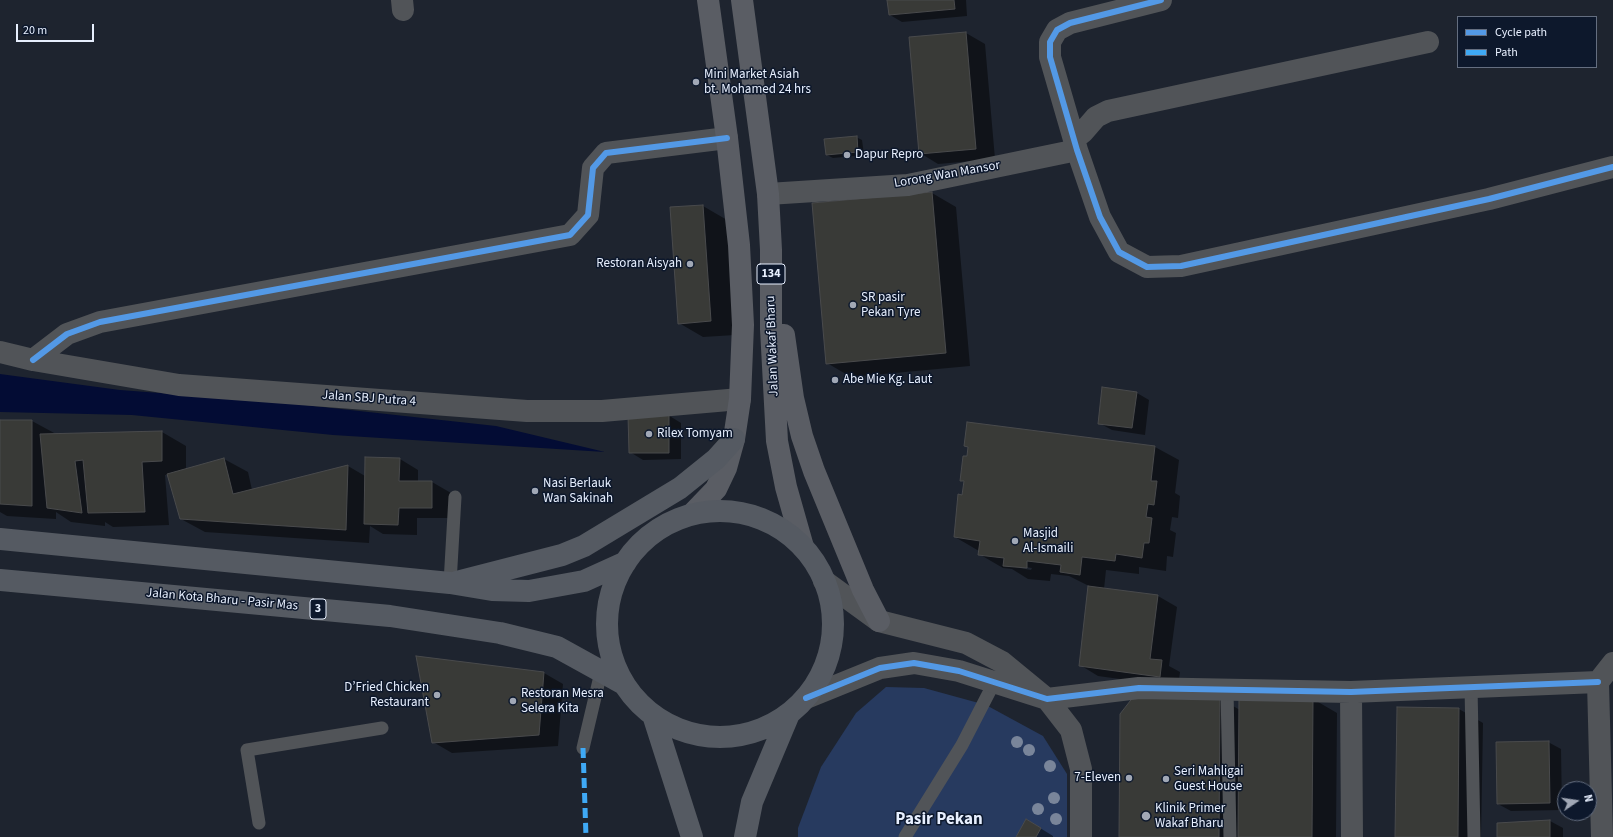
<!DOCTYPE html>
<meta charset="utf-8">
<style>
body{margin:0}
#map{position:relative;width:1613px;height:837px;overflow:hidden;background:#1e242f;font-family:"Source Sans 3",sans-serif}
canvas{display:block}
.legend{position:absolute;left:1457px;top:16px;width:140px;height:52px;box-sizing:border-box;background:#0d182c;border:1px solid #646e80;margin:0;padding:5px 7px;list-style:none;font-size:12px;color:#e7effe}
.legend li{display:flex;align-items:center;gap:8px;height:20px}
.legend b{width:20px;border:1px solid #646e80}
.north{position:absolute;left:1557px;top:781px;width:40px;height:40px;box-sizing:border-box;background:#0d182c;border:1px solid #646e80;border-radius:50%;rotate:77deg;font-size:11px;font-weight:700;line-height:16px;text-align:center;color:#e7effe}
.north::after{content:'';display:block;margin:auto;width:14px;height:18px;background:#a1a8b6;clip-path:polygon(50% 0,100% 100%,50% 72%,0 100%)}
.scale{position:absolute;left:16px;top:24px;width:78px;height:18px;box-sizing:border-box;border:2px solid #e7effe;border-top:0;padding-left:5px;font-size:12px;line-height:14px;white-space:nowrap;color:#e7effe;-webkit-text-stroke:3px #0d182c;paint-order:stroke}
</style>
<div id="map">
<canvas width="1613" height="837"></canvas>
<ul class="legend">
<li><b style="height:5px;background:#5399e6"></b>Cycle path</li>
<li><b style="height:5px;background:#3fa9f5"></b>Path</li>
</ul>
<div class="north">N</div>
<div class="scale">20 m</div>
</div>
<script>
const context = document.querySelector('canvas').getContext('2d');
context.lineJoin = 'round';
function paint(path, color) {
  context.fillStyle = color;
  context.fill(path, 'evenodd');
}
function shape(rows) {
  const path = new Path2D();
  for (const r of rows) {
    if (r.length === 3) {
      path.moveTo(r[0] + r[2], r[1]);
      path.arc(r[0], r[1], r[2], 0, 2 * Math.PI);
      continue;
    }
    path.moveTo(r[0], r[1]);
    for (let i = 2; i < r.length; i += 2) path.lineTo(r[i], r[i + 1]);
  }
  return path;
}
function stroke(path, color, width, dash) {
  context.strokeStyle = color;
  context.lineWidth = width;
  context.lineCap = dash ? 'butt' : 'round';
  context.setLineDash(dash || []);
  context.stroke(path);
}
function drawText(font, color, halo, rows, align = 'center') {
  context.font = font + ' "Source Sans 3",sans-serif';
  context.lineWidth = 3;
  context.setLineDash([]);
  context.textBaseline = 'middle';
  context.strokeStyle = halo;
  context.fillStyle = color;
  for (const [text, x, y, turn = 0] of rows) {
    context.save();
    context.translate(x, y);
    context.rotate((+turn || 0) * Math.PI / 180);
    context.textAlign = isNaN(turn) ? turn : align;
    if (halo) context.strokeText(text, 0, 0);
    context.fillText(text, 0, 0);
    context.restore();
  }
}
paint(shape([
 [886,687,924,688,986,705,1043,736,1067,774,1067,837,798,837,798,828,821,767,856,713]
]), '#273a5f');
paint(shape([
 [0,374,120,390,277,402,496,426,605,452,333,435,132,415,0,412]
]), '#030c34');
paint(shape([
 [888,0,966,0,967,16,902,22,890,15],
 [966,33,985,44,995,159,938,164,920,153],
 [856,137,862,140,864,155,833,158,827,155],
 [932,193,956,207,970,366,851,377,827,363],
 [703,206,727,220,735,335,703,337,679,323],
 [1137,393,1149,400,1145,435,1112,430,1099,423],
 [668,415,681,423,681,459,643,460,630,452],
 [0,421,32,421,56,434,162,432,186,446,186,470,224,459,248,472,252,490,348,466,365,476,400,459,418,470,418,482,432,482,451,493,450,518,417,518,417,535,383,534,370,526,369,543,205,532,181,519,169,475,165,475,169,525,113,527,105,522,105,526,71,522,56,512,56,519,7,516,0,512],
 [968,423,1155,447,1179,460,1175,493,1180,496,1178,518,1172,517,1170,530,1176,533,1173,557,1167,556,1166,571,1139,567,1139,574,1106,570,1104,589,1158,596,1177,607,1169,666,1180,672,1178,687,1098,676,1080,665,1089,586,1069,576,1051,574,1050,581,1028,579,1012,569,1003,568,979,554,979,551,955,537,965,483,961,480,969,448,965,446],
 [1018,566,1032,568,1031,570,1020,568],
 [417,657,544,673,563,684,558,746,452,753,433,742],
 [1219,698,1240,710,1313,699,1337,713,1336,837,1120,837],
 [1459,709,1483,723,1481,837,1396,837],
 [1548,742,1561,749,1562,810,1511,811,1498,804],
 [1027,820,1053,836,1053,837,1017,837],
 [1550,821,1563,828,1563,837,1498,837,1498,824]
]), '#0007');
const building = shape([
 [887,0,954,0,955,9,889,15,887,0],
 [966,32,976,149,919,154,909,37,966,32],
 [857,136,858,152,826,155,824,139,857,136],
 [932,192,946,353,826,364,812,203,932,192],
 [703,205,711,321,678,324,670,207,703,205],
 [1102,387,1137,392,1132,428,1098,424,1102,387],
 [669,414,669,453,629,453,628,415,669,414],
 [0,420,32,420,32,506,0,504,0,420],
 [967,422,1155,446,1151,481,1157,481,1154,505,1148,504,1146,517,1152,518,1149,543,1144,543,1142,558,1116,554,1115,561,1082,557,1080,575,1060,572,1061,565,1027,561,1027,568,1003,566,1004,558,978,555,980,541,954,537,958,494,962,495,964,481,960,481,963,456,967,456,968,447,964,446,967,422],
 [162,431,162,461,142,462,145,512,88,513,83,460,75,461,82,513,47,508,40,434,162,431],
 [365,457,400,458,399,481,432,481,432,508,399,508,398,525,364,524,365,457],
 [224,458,233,494,348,465,346,530,180,519,167,474,224,458],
 [1088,586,1158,595,1150,659,1162,660,1160,677,1079,666,1088,586],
 [416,656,544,672,539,735,432,743,416,656],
 [1134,696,1220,697,1219,837,1119,837,1120,714,1134,696],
 [1239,698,1313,698,1312,837,1238,837,1239,698],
 [1397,707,1459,708,1458,837,1395,837,1397,707],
 [1549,741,1550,803,1497,804,1496,742,1549,741],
 [1026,819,1041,828,1036,837,1016,837,1026,819],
 [1550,820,1550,837,1497,837,1497,823,1550,820]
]);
paint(building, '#393a37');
stroke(building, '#494a4c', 1);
stroke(shape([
 [450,583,455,497],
 [1471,687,1474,837],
 [1227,690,1230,837],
 [583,748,601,672],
 [259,823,247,750,382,728],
 [905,837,962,745,997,677]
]), '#515458', 13);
stroke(shape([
 [402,0,403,10],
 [1161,0,1070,23,1057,30,1050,42,1050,57,1077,150,1100,217,1119,252,1147,267,1181,266,1489,199,1613,167],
 [1074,139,1083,132,1096,117,1108,111,1428,42],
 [768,194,908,185,1077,150],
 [0,352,33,360,179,385,527,411,602,411,740,399],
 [33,360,67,334,100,322,570,235,588,215,593,168,606,153,727,138],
 [824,581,879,621,966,643,1002,662,1047,699,1071,730,1081,769,1081,837],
 [1351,692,1352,837],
 [806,698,880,668,914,663,959,671,1047,699,1139,688,1351,692,1598,682],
 [1602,837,1598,682,1613,663]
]), '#515458', 22);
stroke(shape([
 [742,0,768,194,771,250,771,329,777,441,786,487,803,547],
 [784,335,793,398,802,436,814,471,863,590,879,621],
 [692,514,716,489,726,468,734,439,740,399,743,325,739,245,727,138,708,0]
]), '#5a5d64', 22);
stroke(shape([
 [720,624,113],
 [0,539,450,583,492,590,529,591,584,581,626,562],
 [0,580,390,616,500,633,557,647,624,684],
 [457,582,562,555,584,546,680,488,716,459,734,439],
 [653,715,692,837],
 [745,837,752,802,789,714]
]), '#555a62', 22);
stroke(shape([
 [583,748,586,837]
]), '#3fa9f5', 5, [10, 5]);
stroke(shape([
 [1161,0,1070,23,1057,30,1050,42,1050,57,1077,150,1100,217,1119,252,1147,267,1181,266,1489,199,1613,167],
 [33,360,67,334,100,322,570,235,588,215,593,168,606,153,727,138],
 [806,698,880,668,914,663,959,671,1047,699,1139,688,1351,692,1598,682]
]), '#5399e6', 6);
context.fillStyle = '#79859a';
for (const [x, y] of [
 [1017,742],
 [1029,750],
 [1050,766],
 [1054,798],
 [1038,809],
 [1056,819]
]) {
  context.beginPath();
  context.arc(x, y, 6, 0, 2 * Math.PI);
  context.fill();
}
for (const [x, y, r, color] of [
 [696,82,4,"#a1a8b6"],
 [847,155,4,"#a1a8b6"],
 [690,264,4,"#a1a8b6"],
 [853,305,4,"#a1a8b6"],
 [835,380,4,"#a1a8b6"],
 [649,434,4,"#a1a8b6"],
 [535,491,4,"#a1a8b6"],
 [1015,541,4,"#a1a8b6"],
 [437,695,4,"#a1a8b6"],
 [513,701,4,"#a1a8b6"],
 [1129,778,4,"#a1a8b6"],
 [1166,779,4,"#a1a8b6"],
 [1146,816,5,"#a1a8b6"]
]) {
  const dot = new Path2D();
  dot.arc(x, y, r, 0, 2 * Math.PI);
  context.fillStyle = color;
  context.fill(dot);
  stroke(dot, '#0d182c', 1.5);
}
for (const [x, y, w] of [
 [771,274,28],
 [318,609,16]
]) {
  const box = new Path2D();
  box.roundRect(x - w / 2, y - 10, w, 20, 3);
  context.fillStyle = '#0d182c';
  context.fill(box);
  stroke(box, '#e7effe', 1);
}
drawText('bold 12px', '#e7effe', null, [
 ["134",771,274],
 ["3",318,609]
]);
drawText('13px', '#e7effe', '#0d182c', [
 ["Mini Market Asiah",704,75],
 ["bt. Mohamed 24 hrs",704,90],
 ["Dapur Repro",855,155],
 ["Restoran Aisyah",682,264,"right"],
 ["SR pasir",861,298],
 ["Pekan Tyre",861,313],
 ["Abe Mie Kg. Laut",843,380],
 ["Rilex Tomyam",657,434],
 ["Nasi Berlauk",543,484],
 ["Wan Sakinah",543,499],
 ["Masjid",1023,534],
 ["Al-Ismaili",1023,549],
 ["D’Fried Chicken",429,688,"right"],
 ["Restaurant",429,703,"right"],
 ["Restoran Mesra",521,694],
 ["Selera Kita",521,709],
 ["Seri Mahligai",1174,772],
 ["Guest House",1174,787],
 ["7-Eleven",1121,778,"right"],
 ["Klinik Primer",1155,809],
 ["Wakaf Bharu",1155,824]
], 'left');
drawText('13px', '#e7effe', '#0d182c', [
 ["Lorong Wan Mansor",947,175,-10],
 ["Jalan Wakaf Bharu",773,346,-92],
 ["Jalan SBJ Putra 4",369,399,4],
 ["Jalan Kota Bharu - Pasir Mas",222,600,5]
]);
drawText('bold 17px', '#e7effe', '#0d182c', [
 ["Pasir Pekan",939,820]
]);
</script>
